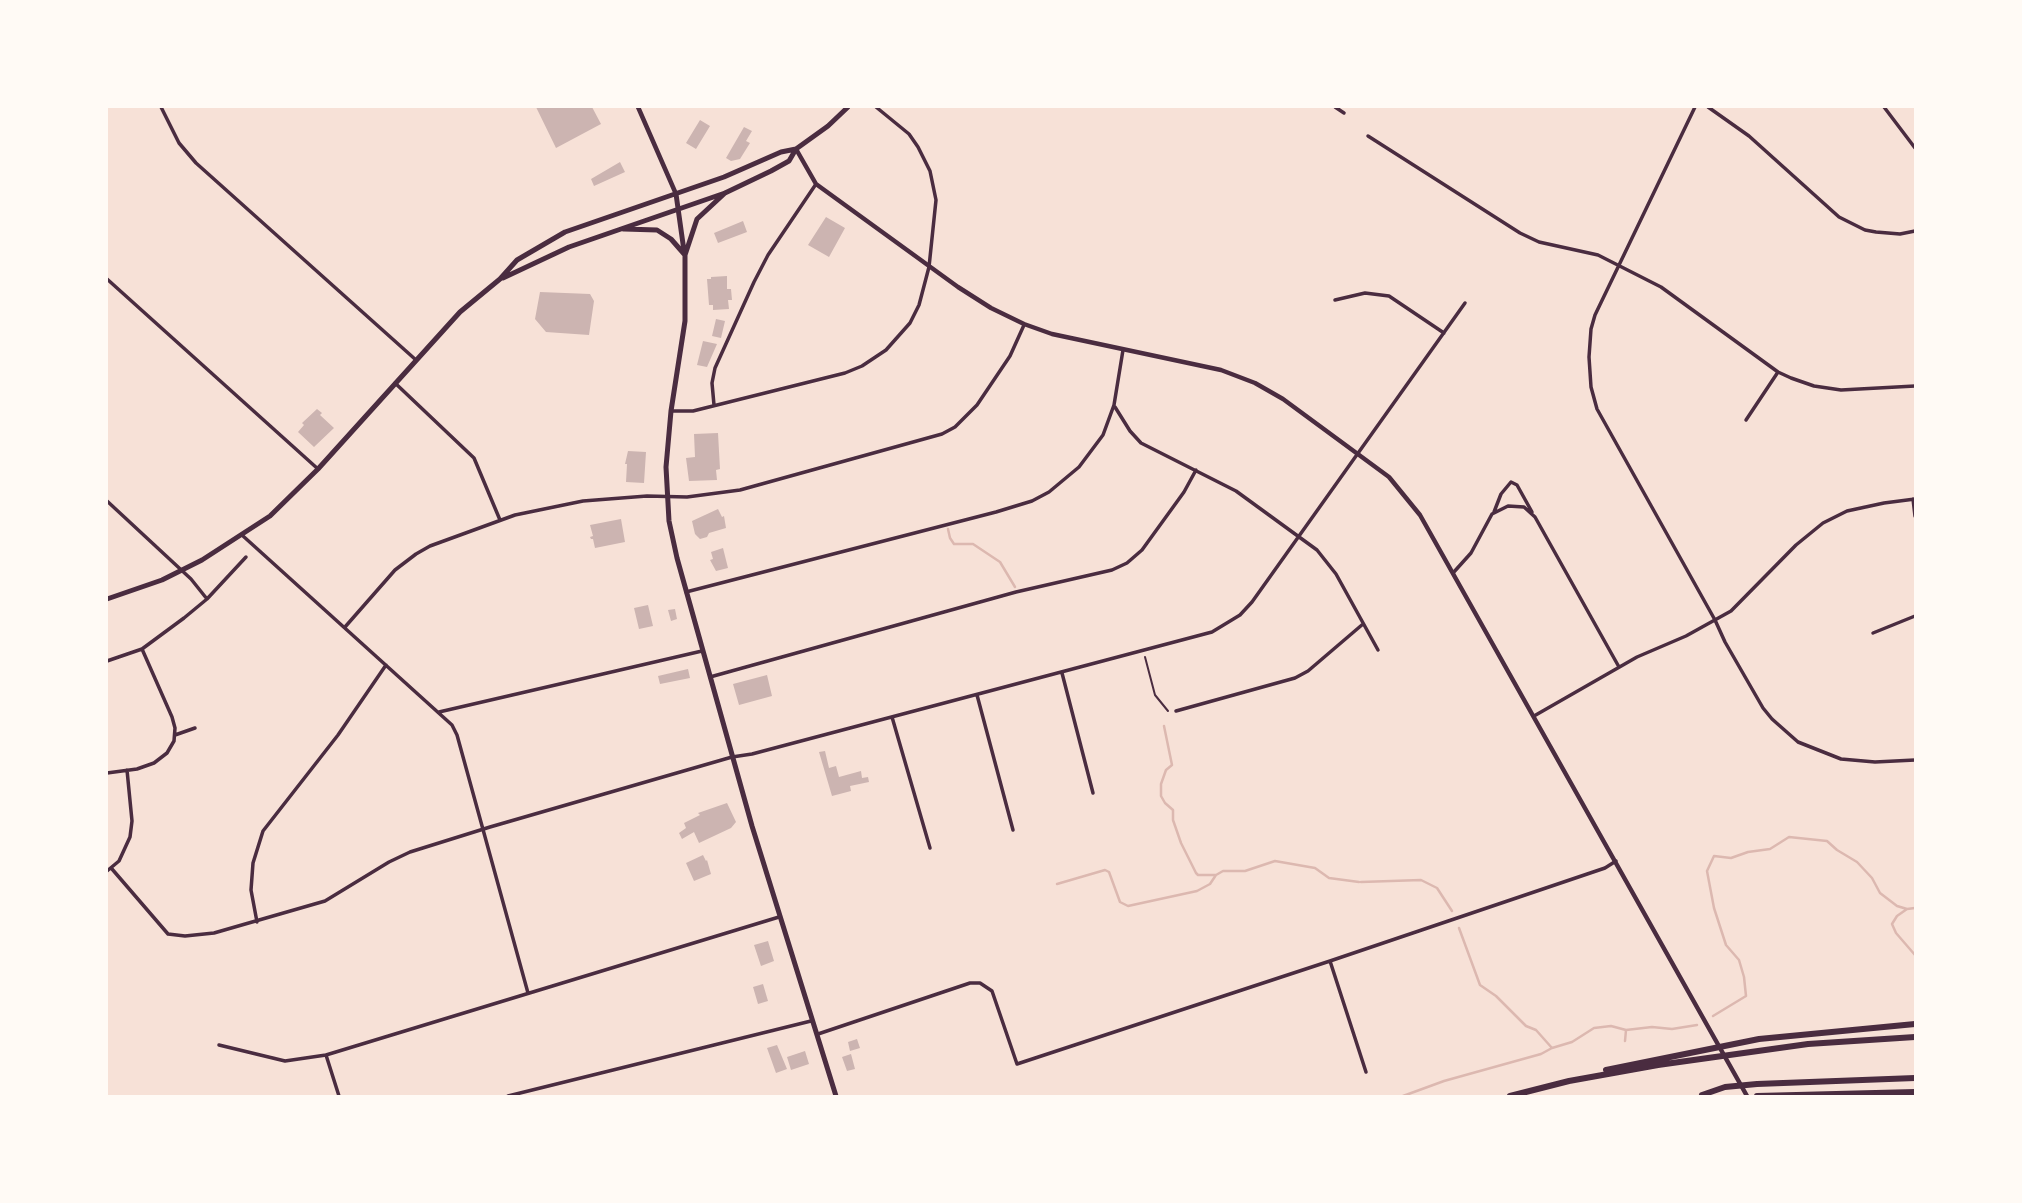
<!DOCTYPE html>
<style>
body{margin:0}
#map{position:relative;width:2022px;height:1203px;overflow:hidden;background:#f7e1d7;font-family:"IBM Plex Serif",serif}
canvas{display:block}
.frame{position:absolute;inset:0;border:108px solid #fffaf5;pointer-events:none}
</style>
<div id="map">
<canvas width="2022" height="1203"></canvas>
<div class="frame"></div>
</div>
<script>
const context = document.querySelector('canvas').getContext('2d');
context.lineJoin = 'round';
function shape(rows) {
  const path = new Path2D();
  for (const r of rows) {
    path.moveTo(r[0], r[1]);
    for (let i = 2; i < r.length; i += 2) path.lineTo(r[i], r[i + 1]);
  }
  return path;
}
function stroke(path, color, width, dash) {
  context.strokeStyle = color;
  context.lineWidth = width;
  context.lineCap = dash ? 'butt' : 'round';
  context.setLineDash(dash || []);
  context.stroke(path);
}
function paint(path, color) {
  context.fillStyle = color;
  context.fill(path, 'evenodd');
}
stroke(shape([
 [948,529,950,538,954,544,973,544,1000,562,1015,587],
 [1164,726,1172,765,1166,770,1161,784,1161,796,1165,803,1173,810,1173,820,1181,843,1196,873,1198,875,1216,875],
 [1361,882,1421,880,1437,888,1452,911],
 [1057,884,1105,870,1109,872,1120,902,1128,906,1197,891,1210,884,1216,875,1223,871,1245,871,1275,861,1315,868,1329,878,1359,882],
 [1907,909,1897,916,1892,924,1896,933,1915,955],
 [1459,928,1480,985,1496,996,1526,1026,1536,1030,1552,1048],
 [1713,1016,1746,996,1744,977,1739,960,1726,945,1714,908,1707,871,1714,856,1731,858,1748,852,1770,849,1789,837,1827,841,1837,850,1857,862,1872,878,1880,893,1897,906,1907,909,1915,908],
 [1625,1041,1626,1030],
 [1403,1096,1444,1081,1541,1054,1552,1048,1572,1042,1594,1028,1611,1026,1626,1030,1652,1027,1672,1029,1697,1025]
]), '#dcb8b0', 2.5);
paint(shape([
 [536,107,592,107,601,124,556,148],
 [700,120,710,126,696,149,686,143],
 [744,127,752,131,746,141,750,143,740,159,731,161,726,158],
 [620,162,625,172,594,186,591,179],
 [826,217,845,228,829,257,808,245],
 [743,221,747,232,718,243,714,233],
 [727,276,727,289,731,289,732,300,728,300,729,309,713,310,713,305,709,305,707,279,711,279,711,277],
 [540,292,590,294,594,301,589,335,546,332,535,319],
 [716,319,725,321,721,338,712,336],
 [703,341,717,344,707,367,697,365],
 [317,409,322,413,320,415,334,428,314,447,298,432,304,425,302,423],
 [718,433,720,469,716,470,717,480,689,481,686,458,695,457,694,434],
 [628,451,646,452,644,483,626,482,627,464,625,464],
 [718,509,722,517,724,516,726,528,709,533,707,537,700,539,695,534,692,521],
 [621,519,625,542,595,548,593,539,591,539,590,537,593,536,590,525],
 [723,548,728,568,716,571,710,560,713,559,711,552],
 [648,605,653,626,639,629,634,608],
 [675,609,677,619,671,621,668,610],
 [688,669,690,678,660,684,658,676],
 [767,675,772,696,739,705,733,684],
 [825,751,829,768,836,766,839,777,861,771,862,778,868,777,869,782,850,786,851,791,832,796,819,752],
 [727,803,736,822,731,828,699,843,694,832,682,839,679,833,686,828,684,823,700,815,698,813],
 [703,855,706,861,707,860,711,874,694,881,686,863],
 [768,941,774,961,761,966,754,945],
 [763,984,768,1001,758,1004,753,987],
 [857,1039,860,1048,850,1051,848,1042],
 [777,1045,787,1069,776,1073,767,1048],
 [805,1051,809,1064,791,1070,787,1057],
 [851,1054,855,1069,847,1071,842,1057]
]), '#ccb4b1');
stroke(shape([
 [1145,657,1155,695,1168,711]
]), '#4a2c40', 2);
stroke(shape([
 [161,107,179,143,196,163,416,360],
 [1335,107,1344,113],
 [1695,107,1595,315,1591,329,1589,357,1591,387,1597,409,1715,620,1725,642,1763,708,1772,719,1798,742,1841,759,1875,762,1915,760],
 [1708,107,1749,136,1839,217,1865,230,1876,232,1900,234,1915,231],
 [1884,107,1915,148],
 [1368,136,1520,233,1539,242,1598,255,1661,287,1778,372,1791,378,1814,386,1841,390,1915,386],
 [107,279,318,469],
 [1335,300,1365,293,1389,296,1444,333],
 [395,383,474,458,500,520],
 [714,405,712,383,715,368,754,282,768,255,816,184],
 [1115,407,1130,431,1141,443,1236,491,1317,550,1336,574,1378,650],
 [671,411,693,411,845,373,862,366,886,350,910,323,919,305,929,267,936,200,930,171,918,147,909,134,876,107],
 [1746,420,1778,372],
 [1913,499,1915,516],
 [107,501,191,579,207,599],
 [1494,512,1501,494,1511,482,1517,485,1532,512],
 [243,536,452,725,457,735,528,993],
 [1453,573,1471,553,1492,514,1508,506,1524,507,1535,517,1619,667],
 [686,592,996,512,1032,501,1049,492,1079,467,1103,435,1114,405,1123,350],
 [345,627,395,570,416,554,430,546,515,515,583,501,647,496,687,497,740,490,942,434,955,427,977,405,1010,356,1024,325],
 [1873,633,1915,616],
 [107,661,142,649,184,618,207,599,246,557],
 [1062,673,1093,793],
 [710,677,1016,592,1112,570,1127,563,1142,550,1184,492,1196,470],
 [977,695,1013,830],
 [1176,711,1295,678,1308,671,1363,624],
 [439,712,702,651],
 [1534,716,1637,657,1686,636,1731,611,1796,545,1823,523,1847,511,1884,503,1915,499],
 [892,717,930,848],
 [175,735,195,728],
 [107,773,137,769,154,763,167,753,174,741,175,728,172,717,142,649],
 [112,869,168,934,185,936,214,933,325,901,389,862,410,852,490,827,732,757,752,754,1212,632,1240,615,1252,602,1465,303],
 [107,871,119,861,130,837,132,821,127,770],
 [257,922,251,890,253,863,263,831,338,735,386,665],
 [1330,961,1366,1072],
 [818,1034,970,983,980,983,992,991,1017,1064,1330,961,1605,868,1616,861],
 [219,1045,285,1061,326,1055,779,917],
 [326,1055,339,1096],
 [508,1096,811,1021]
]), '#4a2c40', 3.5);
stroke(shape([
 [796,149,816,184,958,287,991,308,1024,324,1052,334,1221,370,1255,383,1283,399,1389,477,1420,515,1747,1096]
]), '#4a2c40', 4.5);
stroke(shape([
 [638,107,676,194]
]), '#4a2c40', 4.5);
stroke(shape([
 [725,193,697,219,685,255,685,321,671,411,666,467,669,521,677,558,752,826,836,1096],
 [676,194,684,251],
 [624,229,657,230,671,239,685,255],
 [503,278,569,247,725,193,771,171,789,161,796,149,828,126,848,107],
 [107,599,162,580,202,560,270,516,318,469,460,312,500,279,517,260,565,232,724,177,781,152,796,149]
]), '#4a2c40', 5);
stroke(shape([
 [1606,1070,1759,1039,1915,1024],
 [1702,1095,1725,1087,1757,1084,1915,1078],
 [1510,1096,1569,1081,1658,1065,1808,1044,1915,1037],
 [1757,1096,1915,1092]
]), '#4a2c40', 6);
</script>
